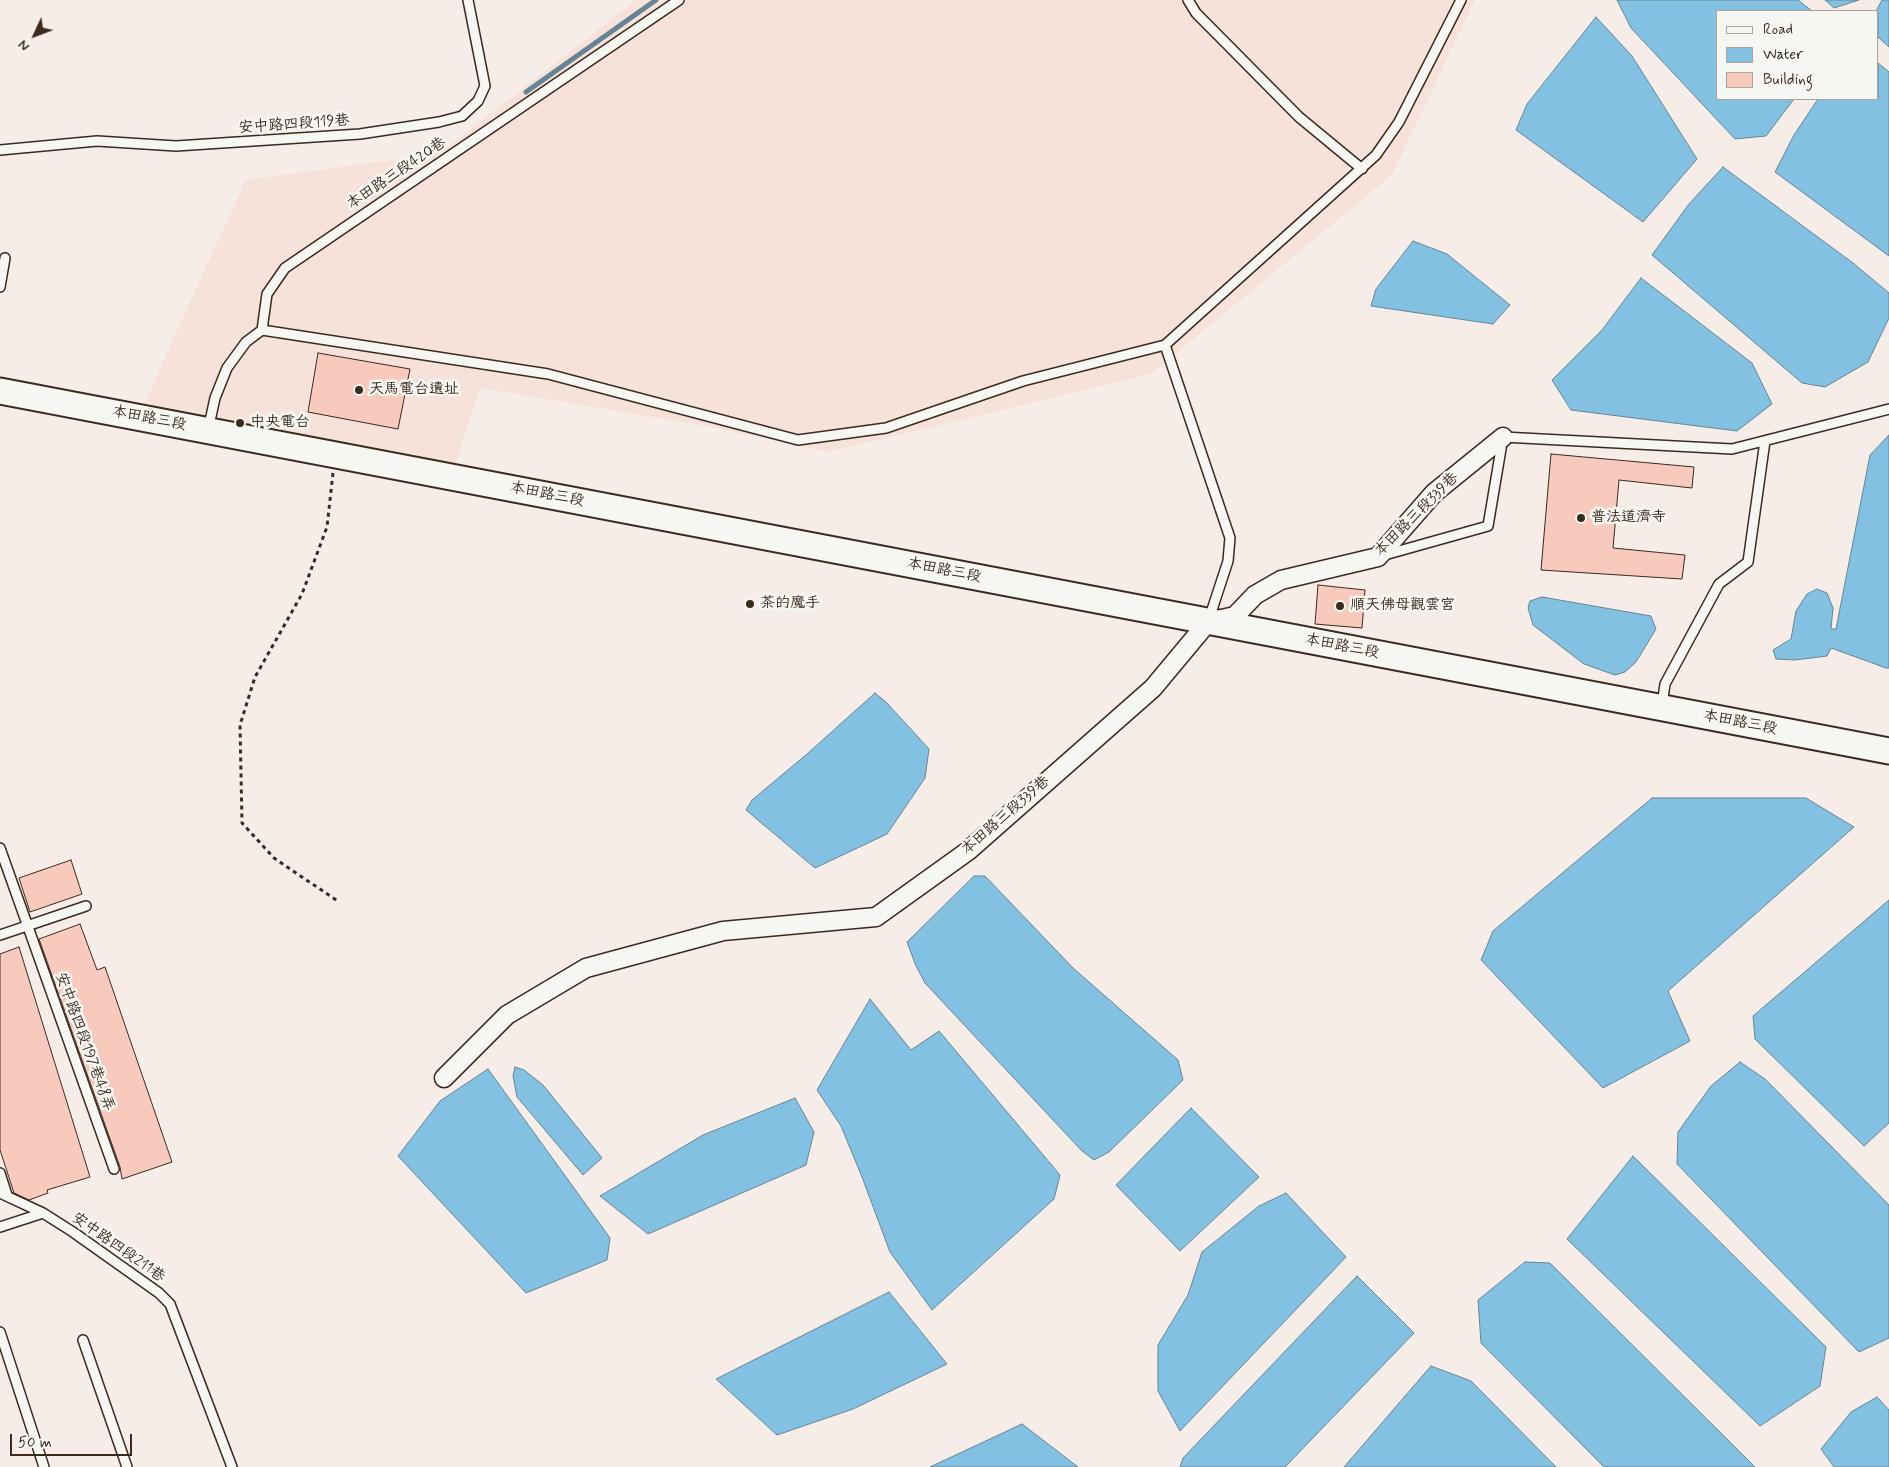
<!DOCTYPE html>
<meta charset="utf-8">
<style>
body{margin:0}
#map{position:relative;width:1889px;height:1467px;overflow:hidden;background:#f6ede8;font-family:Mynerve,sans-serif}
canvas{display:block}
.legend{position:absolute;left:1716px;top:10px;width:162px;height:90px;box-sizing:border-box;background:#f6f6f2;border:1px solid #aba49d;margin:0;padding:6px 9px;list-style:none;font-size:15px;color:#3b2a1e}
.legend li{display:flex;align-items:center;gap:10px;height:25px}
.legend b{width:25px;border:1px solid #aba49d}
.north{position:absolute;left:10px;top:10px;width:50px;height:50px;-webkit-text-stroke:4px #f6f6f2;paint-order:stroke;rotate:227deg;font-size:14px;font-weight:700;line-height:20px;text-align:center;color:#3b2a1e}
.north::after{content:'';display:block;margin:auto;width:18px;height:22px;background:#3b2a1e;clip-path:polygon(50% 0,100% 100%,50% 72%,0 100%)}
.scale{position:absolute;left:10px;top:1434px;width:122px;height:22px;box-sizing:border-box;border:2px solid #3b2a1e;border-top:0;padding-left:6px;font-size:15px;line-height:18px;white-space:nowrap;color:#3b2a1e;-webkit-text-stroke:4px #f6f6f2;paint-order:stroke}
</style>
<div id="map">
<canvas width="1889" height="1467"></canvas>
<ul class="legend">
<li><b style="height:6px;background:#f6f6f2"></b>Road</li>
<li><b style="height:14px;background:#83c1e3"></b>Water</li>
<li><b style="height:14px;background:#f8cabe"></b>Building</li>
</ul>
<div class="north">N</div>
<div class="scale">50 m</div>
</div>
<script>
const context = document.querySelector('canvas').getContext('2d');
context.lineJoin = 'round';
function paint(path, color) {
  context.fillStyle = color;
  context.fill(path, 'evenodd');
}
function shape(rows) {
  const path = new Path2D();
  for (const r of rows) {
    path.moveTo(r[0], r[1]);
    for (let i = 2; i < r.length; i += 2) path.lineTo(r[i], r[i + 1]);
  }
  return path;
}
function stroke(path, color, width, dash) {
  context.strokeStyle = color;
  context.lineWidth = width;
  context.lineCap = dash ? 'butt' : 'round';
  context.setLineDash(dash || []);
  context.stroke(path);
}
function drawText(font, color, halo, rows, align = 'center') {
  context.font = font + ' Mynerve,"LXGW WenKai TC",sans-serif';
  context.lineWidth = 5;
  context.setLineDash([]);
  context.textBaseline = 'middle';
  context.strokeStyle = halo;
  context.fillStyle = color;
  for (const [text, x, y, turn = 0] of rows) {
    context.save();
    context.translate(x, y);
    context.rotate((+turn || 0) * Math.PI / 180);
    context.textAlign = isNaN(turn) ? turn : align;
    if (halo) context.strokeText(text, 0, 0);
    context.fillText(text, 0, 0);
    context.restore();
  }
}
paint(shape([
 [636,0,1475,0,1392,175,1151,374,828,452,706,426,480,388,452,474,140,414,181,321,246,180,440,153]
]), '#f7e2db');
const water = shape([
 [1617,0,1798,0,1812,11,1718,11,1718,99,1794,99,1766,136,1735,139,1631,28,1617,0],
 [1825,0,1859,0,1834,8,1825,0],
 [1882,0,1889,0,1889,47,1878,37,1878,11,1876,11,1882,0],
 [1596,17,1632,56,1697,159,1643,222,1516,130,1527,104,1596,17],
 [1878,63,1889,72,1889,256,1775,172,1794,135,1818,99,1878,99,1878,63],
 [1723,167,1853,263,1889,293,1889,318,1868,362,1825,387,1802,383,1652,255,1689,204,1723,167],
 [1413,241,1447,254,1510,305,1493,324,1371,306,1376,289,1413,241],
 [1641,278,1752,363,1772,404,1737,431,1571,410,1552,380,1602,330,1641,278],
 [1889,435,1889,668,1886,668,1831,648,1827,656,1795,660,1776,659,1773,650,1791,639,1796,611,1807,594,1817,589,1827,593,1833,608,1831,629,1836,629,1870,455,1889,435],
 [1542,597,1651,616,1656,629,1636,662,1625,672,1615,675,1584,664,1533,625,1528,608,1530,601,1542,597],
 [875,693,886,702,929,749,925,778,887,834,815,868,746,810,752,800,807,754,875,693],
 [1652,798,1806,798,1854,827,1668,991,1690,1041,1603,1088,1481,960,1493,931,1652,798],
 [974,876,985,876,1073,968,1178,1060,1183,1080,1109,1152,1094,1160,1082,1151,925,983,916,966,907,942,974,876],
 [1889,900,1889,1123,1864,1146,1755,1039,1753,1016,1889,900],
 [870,999,911,1050,939,1031,1060,1175,1054,1199,932,1310,890,1252,862,1177,841,1126,817,1090,870,999],
 [1740,1062,1765,1079,1889,1205,1889,1338,1859,1352,1677,1164,1678,1132,1711,1086,1740,1062],
 [515,1067,524,1070,543,1085,602,1158,583,1175,517,1097,513,1076,515,1067],
 [488,1069,610,1238,607,1260,526,1293,398,1156,440,1101,488,1069],
 [795,1098,814,1132,806,1165,648,1234,600,1196,703,1135,795,1098],
 [1191,1108,1259,1177,1180,1251,1116,1185,1191,1108],
 [1633,1156,1826,1347,1820,1386,1760,1426,1567,1239,1633,1156],
 [1286,1193,1346,1257,1180,1431,1158,1391,1158,1345,1188,1295,1202,1252,1259,1206,1286,1193],
 [1525,1262,1550,1263,1755,1467,1604,1467,1481,1343,1478,1300,1525,1262],
 [1357,1276,1414,1333,1285,1467,1180,1467,1183,1458,1357,1276],
 [889,1292,947,1364,853,1409,777,1435,716,1379,889,1292],
 [1431,1366,1471,1381,1556,1467,1344,1467,1431,1366],
 [1877,1397,1889,1410,1889,1467,1834,1467,1821,1449,1851,1412,1877,1397],
 [1022,1424,1078,1467,930,1467,1022,1424]
]);
paint(water, '#83c1e3');
stroke(water, '#668594', 1);
stroke(shape([
 [526,92,656,0]
]), '#668594', 5);
const building = shape([
 [318,353,410,369,398,429,308,412,318,353],
 [1551,454,1694,467,1692,488,1619,480,1613,548,1685,555,1682,579,1541,570,1551,454],
 [1318,585,1365,590,1362,628,1315,624,1318,585],
 [71,860,82,894,30,912,19,878,71,860],
 [80,924,97,970,105,967,172,1162,122,1179,120,1167,39,939,80,924],
 [19,947,90,1177,47,1190,48,1193,29,1200,14,1193,0,1150,0,954,19,947]
]);
paint(building, '#f8cabe');
stroke(building, '#3b2a1e', 1);
const lane = shape([
 [1188,0,1196,13,1299,117,1362,169],
 [0,150,97,141,176,146,360,134,439,122,462,116,478,101,485,86,468,0],
 [0,287,5,258],
 [262,330,548,374,798,440,886,428,1023,381,1165,345,1230,538,1228,561,1209,619],
 [1165,345,1376,155,1399,122,1461,0],
 [208,430,215,398,227,368,246,342,262,330,267,294,285,268,679,0],
 [1381,556,1488,526,1503,437,1732,449,1889,409],
 [1662,705,1665,684,1719,584,1748,562,1765,441],
 [0,848,114,1169],
 [0,935,86,906],
 [0,1173,7,1195],
 [0,1193,43,1213,73,1232,159,1293,170,1304,232,1467],
 [0,1227,43,1213],
 [0,1332,44,1467],
 [83,1340,127,1467]
]);
const street = shape([
 [444,1078,507,1015,586,968,723,931,876,917,968,851,1153,688,1208,622,1235,616,1255,595,1281,580,1378,557,1434,493,1503,437]
]);
const secondary = shape([
 [0,391,1889,751]
]);
stroke(lane, '#3b2a1e', 12);
stroke(street, '#3b2a1e', 21);
stroke(secondary, '#3b2a1e', 29);
stroke(shape([
 [333,473,327,527,302,594,255,677,240,725,242,823,274,858,339,902]
]), '#3b2a1e', 3, [4, 4]);
stroke(lane, '#f6f6f2', 9);
stroke(street, '#f6f6f2', 18);
stroke(secondary, '#f6f6f2', 25);
for (const [x, y, r, color] of [
 [359,390,5,"#3b2a1e"],
 [240,423,5,"#3b2a1e"],
 [1581,518,5,"#3b2a1e"],
 [750,604,5,"#3b2a1e"],
 [1340,606,5,"#3b2a1e"]
]) {
  const dot = new Path2D();
  dot.arc(x, y, r, 0, 2 * Math.PI);
  context.fillStyle = color;
  context.fill(dot);
  stroke(dot, '#f6f6f2', 2);
}
drawText('15px', '#3b2a1e', '#f6f6f2', [
 ["安中路四段119巷",294,125,-4],
 ["本田路三段420巷",397,174,-34],
 ["本田路三段",149,419,11],
 ["本田路三段",547,495,11],
 ["本田路三段339巷",1417,515,-45],
 ["本田路三段",944,571,11],
 ["本田路三段",1342,647,11],
 ["本田路三段",1740,723,11],
 ["本田路三段339巷",1006,816,-41],
 ["安中路四段197巷48弄",84,1042,70],
 ["安中路四段211巷",118,1248,35]
]);
drawText('15px', '#3b2a1e', '#f6f6f2', [
 ["天馬電台遺址",369,390],
 ["中央電台",250,423],
 ["普法道濟寺",1591,518],
 ["茶的魔手",760,604],
 ["順天佛母觀雲宮",1350,606]
], 'left');
</script>
